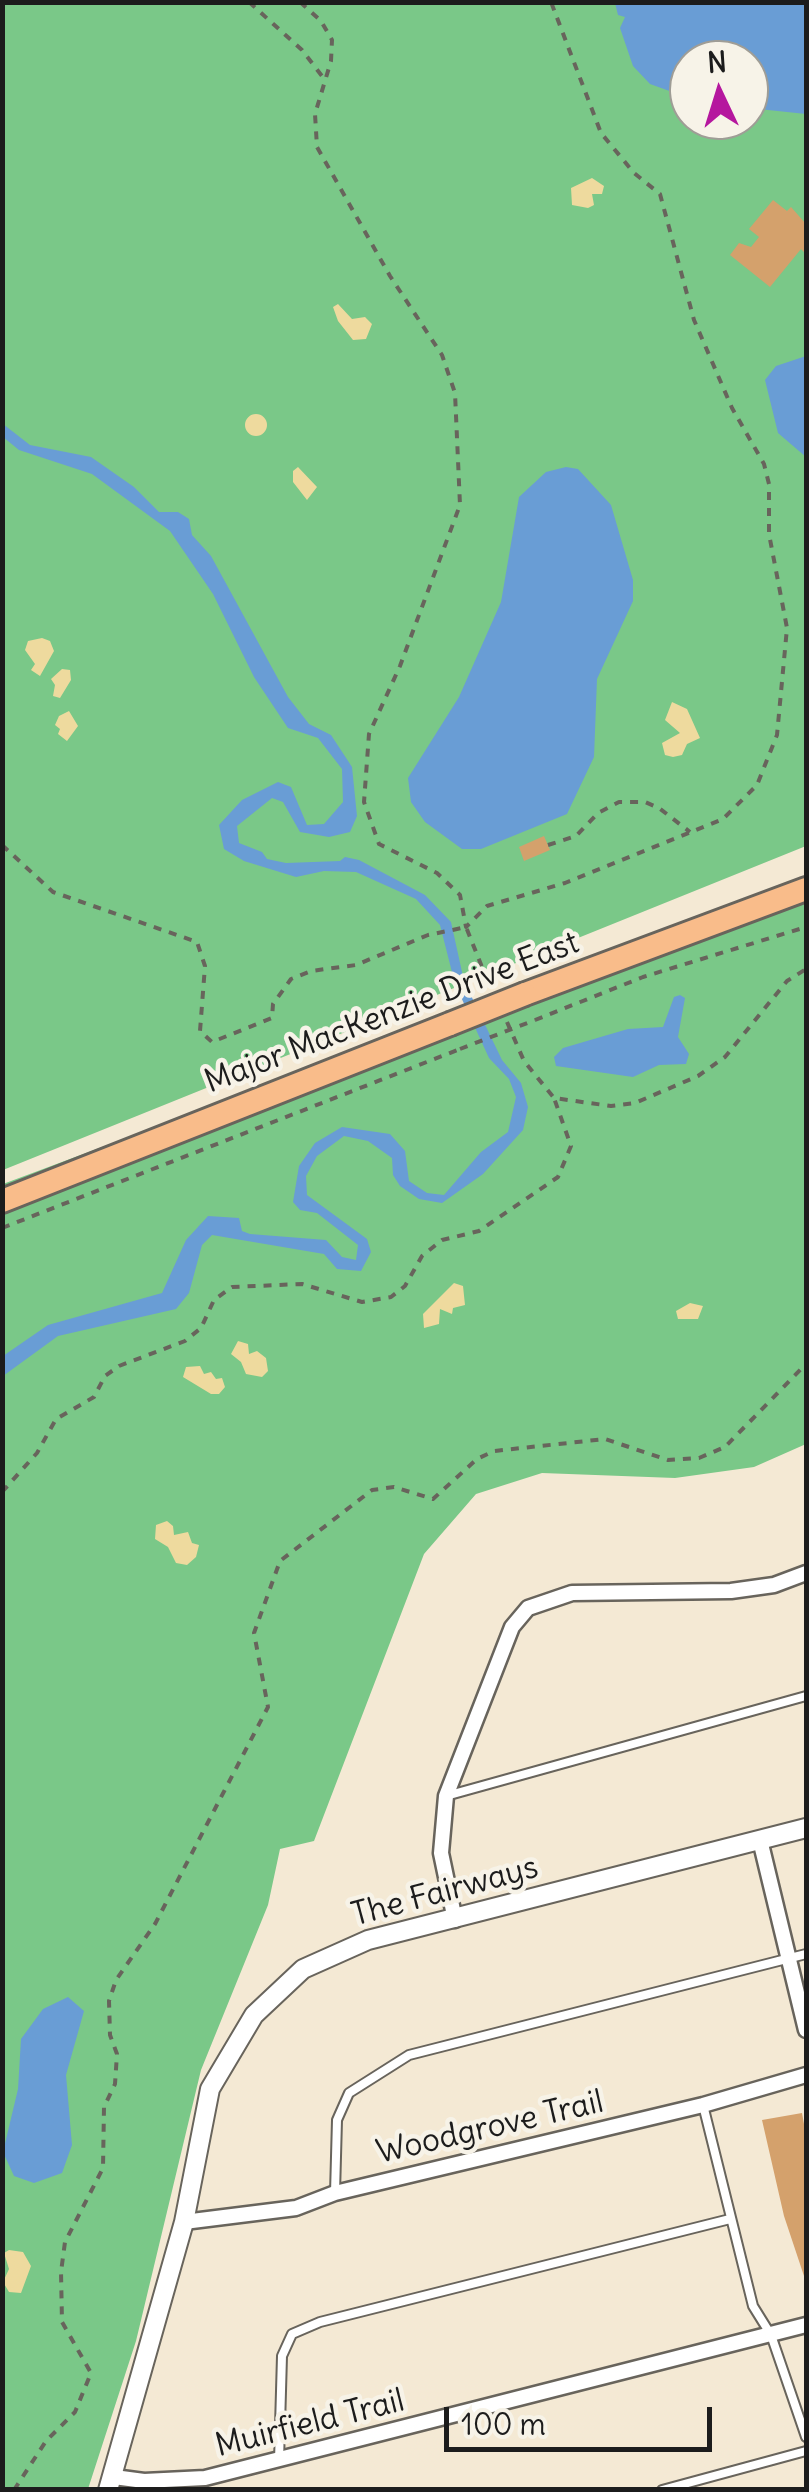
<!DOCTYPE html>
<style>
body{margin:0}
#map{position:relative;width:809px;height:2492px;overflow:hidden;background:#f4e9d4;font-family:Delius,sans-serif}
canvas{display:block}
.frame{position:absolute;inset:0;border:5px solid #1c1c1c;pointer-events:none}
.north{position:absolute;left:669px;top:40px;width:100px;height:100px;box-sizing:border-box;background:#f7f3e8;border:2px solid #9f9d96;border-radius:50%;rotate:356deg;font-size:28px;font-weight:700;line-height:40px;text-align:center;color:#1c1c1c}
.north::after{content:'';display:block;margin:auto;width:35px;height:45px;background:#b5179e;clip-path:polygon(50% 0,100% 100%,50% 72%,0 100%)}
.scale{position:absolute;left:444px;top:2407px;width:268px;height:45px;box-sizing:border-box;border:5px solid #1c1c1c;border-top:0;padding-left:12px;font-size:30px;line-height:35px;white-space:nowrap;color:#1c1c1c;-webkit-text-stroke:8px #f7f3e8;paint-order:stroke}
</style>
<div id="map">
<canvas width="809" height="2492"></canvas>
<div class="frame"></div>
<div class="north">N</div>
<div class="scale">100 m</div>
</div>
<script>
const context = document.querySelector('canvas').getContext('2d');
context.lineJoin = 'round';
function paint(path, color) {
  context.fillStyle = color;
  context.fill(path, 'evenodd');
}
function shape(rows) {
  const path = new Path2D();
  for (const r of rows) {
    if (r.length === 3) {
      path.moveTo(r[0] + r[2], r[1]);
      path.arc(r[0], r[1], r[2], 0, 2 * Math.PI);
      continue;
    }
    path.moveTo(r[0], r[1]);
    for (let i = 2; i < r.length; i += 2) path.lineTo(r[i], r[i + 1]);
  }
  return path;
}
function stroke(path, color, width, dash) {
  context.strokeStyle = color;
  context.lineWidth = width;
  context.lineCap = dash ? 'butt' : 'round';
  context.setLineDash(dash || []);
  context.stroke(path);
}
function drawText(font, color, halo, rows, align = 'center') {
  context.font = font + ' Delius,sans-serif';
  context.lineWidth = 9;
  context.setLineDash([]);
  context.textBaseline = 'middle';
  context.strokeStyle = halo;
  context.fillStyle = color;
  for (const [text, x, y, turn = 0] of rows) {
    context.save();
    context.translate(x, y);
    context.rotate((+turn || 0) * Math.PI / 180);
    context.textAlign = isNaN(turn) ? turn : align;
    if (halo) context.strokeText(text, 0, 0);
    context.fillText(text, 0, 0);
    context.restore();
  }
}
paint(shape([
 [3,3,806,3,806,846,3,1170],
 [689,60,749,60,749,120,689,120],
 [806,884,806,1444,754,1467,675,1478,542,1473,476,1494,424,1554,314,1841,280,1849,268,1905,201,2070,136,2341,88,2489,3,2489,3,1184]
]), '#7ac888');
paint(shape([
 [592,178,604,186,602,194,592,194,594,205,588,208,572,205,571,188],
 [338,304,352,319,365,317,372,324,366,339,353,340,338,321,333,307],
 [256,425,11],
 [298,467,317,487,307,500,293,482,293,471],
 [42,638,50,641,54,651,40,676,31,670,35,664,25,650,28,641],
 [62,669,70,670,71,680,60,698,53,696,55,685,51,679],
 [672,702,687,709,700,738,687,744,682,755,673,757,665,755,662,743,680,733,665,720],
 [69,711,78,726,67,741,58,734,60,729,55,725,59,716],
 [454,1283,463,1286,465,1305,453,1308,452,1314,440,1309,439,1324,424,1328,423,1314],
 [690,1303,703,1306,698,1319,678,1319,676,1311],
 [238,1341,248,1344,249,1354,257,1351,266,1358,268,1371,262,1377,246,1374,241,1362,231,1354],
 [200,1366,204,1374,211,1372,216,1379,222,1378,225,1387,219,1394,211,1394,183,1377,186,1367],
 [167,1521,173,1526,174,1535,188,1532,192,1543,199,1545,196,1557,187,1565,176,1563,168,1547,155,1539,156,1525],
 [9,2250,23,2252,31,2266,21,2293,9,2292,3,2282,9,2269,4,2253]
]), '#eeda9e');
paint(shape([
 [615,3,806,3,806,114,749,108,749,60,689,60,689,98,650,84,633,66,620,28,625,17,618,15],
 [806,356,806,457,778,433,765,380,776,366],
 [3,424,30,445,91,457,134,487,159,512,178,512,189,519,192,535,211,556,288,697,309,724,331,735,352,767,357,816,350,832,329,837,300,832,283,802,272,798,237,826,239,843,262,852,267,859,286,863,340,861,345,857,359,860,425,895,451,922,464,981,502,1060,521,1083,528,1107,523,1130,483,1174,442,1203,419,1199,400,1186,393,1175,392,1158,368,1141,344,1136,317,1156,306,1176,307,1195,367,1239,371,1252,361,1271,337,1269,324,1254,212,1235,202,1245,189,1293,176,1309,58,1336,3,1376,3,1356,48,1325,162,1293,186,1240,208,1216,239,1218,242,1231,250,1234,326,1240,342,1257,356,1260,358,1245,317,1213,300,1210,293,1202,299,1166,315,1143,342,1127,390,1134,405,1151,409,1181,427,1193,444,1195,481,1152,508,1132,516,1097,509,1079,489,1058,455,984,440,925,416,899,356,872,324,871,296,877,244,861,224,849,219,825,242,800,278,782,291,787,307,825,324,824,343,802,342,769,318,738,288,728,254,677,213,594,170,531,92,474,19,450,3,437],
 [566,467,578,469,611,505,633,580,633,601,597,679,594,757,567,814,481,849,462,849,425,822,411,802,408,778,459,697,501,602,519,497,546,472],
 [680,995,685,998,678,1037,689,1054,686,1064,659,1065,633,1077,556,1066,554,1057,563,1048,628,1029,663,1027,674,997],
 [68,1997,84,2011,66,2075,72,2145,62,2173,34,2183,14,2176,3,2152,18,2089,21,2039,43,2009]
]), '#699dd5');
paint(shape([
 [773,200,787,211,791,207,806,224,806,254,801,249,770,287,730,255,739,243,751,247,759,237,749,229],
 [544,836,550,850,524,861,519,847],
 [802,2113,806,2135,806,2282,784,2216,762,2120]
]), '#d4a16c');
const service = shape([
 [446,1796,806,1696],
 [703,2105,753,2306,771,2335,806,2437],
 [335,2193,337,2120,349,2093,409,2055,806,1954],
 [279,2461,282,2356,292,2334,320,2322,730,2219],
 [662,2490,806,2451]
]);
const minor = shape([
 [760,1840,806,2030],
 [455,1920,441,1853,446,1796,512,1627,528,1608,572,1593,731,1591,774,1585,806,1573],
 [184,2222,296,2208,335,2193,703,2105,806,2075],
 [114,2477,144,2481,205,2478,806,2325]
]);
const tertiary = shape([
 [108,2490,184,2222,210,2089,254,2015,303,1969,368,1940,806,1828]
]);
const primary = shape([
 [525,994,806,889],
 [2,1201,450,1024]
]);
stroke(service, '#68645c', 12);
stroke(minor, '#68645c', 19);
stroke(tertiary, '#68645c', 22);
stroke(primary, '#68645c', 28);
stroke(shape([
 [249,2,302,50,325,80],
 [300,2,321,21,332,40,331,61,315,114,317,147,390,276,442,355,455,393,460,505,400,666,369,734,364,802,379,844,437,873,460,895,466,927,487,906,565,883,723,819,757,785,777,735,787,628,769,534,769,484,764,464,732,408,694,320,660,194,634,173,601,133,551,2],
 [2,845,53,892,197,942,205,966,200,1031,212,1042,272,1018,273,1004,291,979,311,971,356,965,428,935,457,929,466,927,490,987],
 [548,845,576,836,598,813,619,802,645,802,659,808,690,832],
 [535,1020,643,977,806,927],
 [507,1022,524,1061,554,1098,611,1106,635,1103,698,1076,725,1057,787,981,806,969],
 [2,1228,460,1049],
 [2,1492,37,1453,56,1419,94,1397,105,1376,119,1366,185,1341,201,1328,214,1300,232,1287,302,1284,362,1302,391,1297,405,1286,422,1256,442,1240,479,1231,558,1177,571,1146,554,1098],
 [14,2490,46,2441,75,2412,91,2373,62,2322,61,2272,65,2242,103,2168,104,2107,115,2084,117,2054,110,2035,109,2001,116,1980,155,1924,268,1707,254,1633,280,1561,372,1490,394,1487,433,1499,477,1459,494,1451,605,1439,668,1460,699,1458,725,1447,806,1364]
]), '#68645c', 4, [8, 8]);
stroke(service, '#fff', 8);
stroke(minor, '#fff', 14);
stroke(tertiary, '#fff', 18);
stroke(primary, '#f9bc8a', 22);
const primaryBridge = shape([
 [450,1024,525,994]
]);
stroke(primaryBridge, '#68645c', 28, []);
stroke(shape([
 [460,1049,535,1020]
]), '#68645c', 4, [8, 8]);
stroke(primaryBridge, '#f9bc8a', 22);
drawText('32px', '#1c1c1c', '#f7f3e8', [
 ["Major MacKenzie Drive East",392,1013,-21],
 ["The Fairways",445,1892,-15],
 ["Woodgrove Trail",490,2128,-13],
 ["Muirfield Trail",310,2424,-14]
]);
</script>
